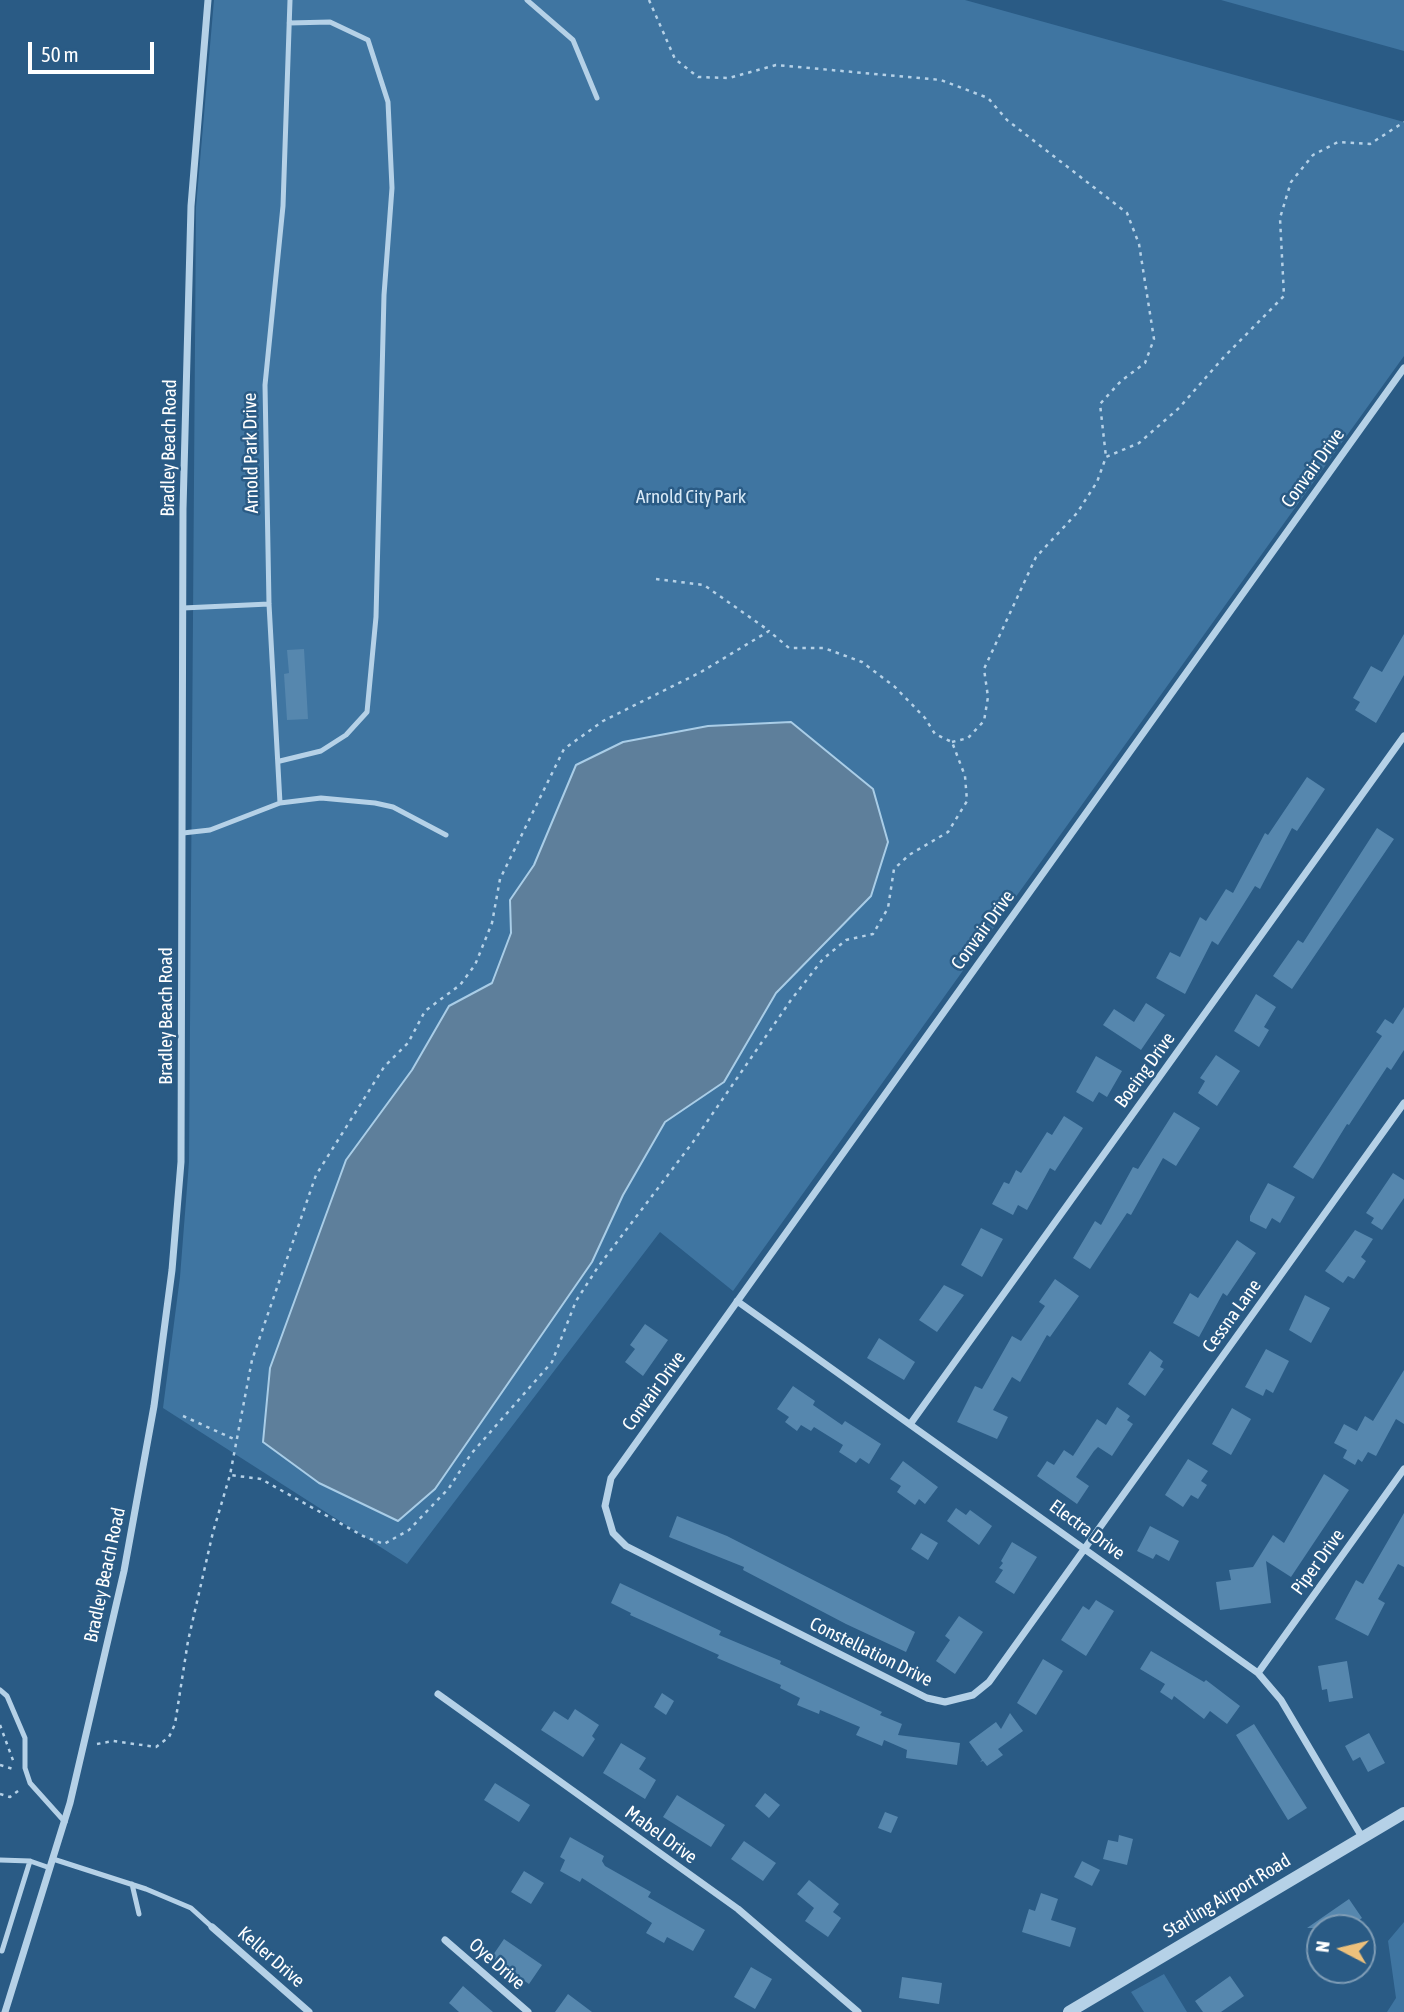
<!DOCTYPE html>
<style>
body{margin:0}
#map{position:relative;width:1404px;height:2012px;overflow:hidden;background:#2a5b85;font-family:"Asap Condensed",sans-serif}
canvas{display:block}
.north{position:absolute;left:1306px;top:1914px;width:70px;height:70px;box-sizing:border-box;background:#2a5b85;border:2px solid #7f9db6;border-radius:50%;rotate:277deg;font-size:19px;font-weight:700;line-height:28px;text-align:center;color:#fff}
.north::after{content:'';display:block;margin:auto;width:24px;height:32px;background:#edc17c;clip-path:polygon(50% 0,100% 100%,50% 72%,0 100%)}
.scale{position:absolute;left:28px;top:42px;width:126px;height:32px;box-sizing:border-box;border:4px solid #fff;border-top:0;padding-left:9px;font-size:21px;line-height:24px;white-space:nowrap;color:#fff;-webkit-text-stroke:5px #2a5b85;paint-order:stroke}
</style>
<div id="map">
<canvas width="1404" height="2012"></canvas>
<div class="north">N</div>
<div class="scale">50 m</div>
</div>
<script>
const context = document.querySelector('canvas').getContext('2d');
context.lineJoin = 'round';
function paint(path, color) {
  context.fillStyle = color;
  context.fill(path, 'evenodd');
}
function shape(rows) {
  const path = new Path2D();
  for (const r of rows) {
    path.moveTo(r[0], r[1]);
    for (let i = 2; i < r.length; i += 2) path.lineTo(r[i], r[i + 1]);
  }
  return path;
}
function stroke(path, color, width, dash) {
  context.strokeStyle = color;
  context.lineWidth = width;
  context.lineCap = dash ? 'butt' : 'round';
  context.setLineDash(dash || []);
  context.stroke(path);
}
function drawText(font, color, halo, rows, align = 'center') {
  context.font = font + ' "Asap Condensed",sans-serif';
  context.lineWidth = 5;
  context.setLineDash([]);
  context.textBaseline = 'middle';
  context.strokeStyle = halo;
  context.fillStyle = color;
  for (const [text, x, y, turn = 0] of rows) {
    context.save();
    context.translate(x, y);
    context.rotate((+turn || 0) * Math.PI / 180);
    context.textAlign = isNaN(turn) ? turn : align;
    if (halo) context.strokeText(text, 0, 0);
    context.fillText(text, 0, 0);
    context.restore();
  }
}
paint(shape([
 [214,0,965,0,1404,122,1404,356,733,1291,660,1232,407,1564,163,1408,180,1277,189,1162,196,207],
 [1221,0,1404,0,1404,51],
 [1404,1922,1404,2012,1387,2012,1396,1998,1388,1941],
 [1164,1974,1187,2012,1144,2012,1131,1992]
]), '#3f75a1');
const water = shape([
 [791,722,873,789,888,842,871,896,776,993,724,1082,665,1122,623,1195,592,1262,435,1489,398,1521,319,1483,263,1442,270,1368,346,1160,412,1070,449,1006,492,983,511,933,510,900,534,865,576,765,623,742,708,726,791,722]
]);
paint(water, '#5e7f9b');
stroke(water, '#a9cde7', 2);
paint(shape([
 [1404,634,1404,675,1376,723,1355,710,1360,702,1353,698,1371,666,1382,672],
 [304,649,308,719,287,720,284,674,289,673,287,650],
 [1307,777,1325,789,1297,831,1292,828,1260,889,1255,886,1218,945,1212,941,1185,994,1156,978,1170,952,1180,957,1200,917,1206,921,1226,889,1233,893,1265,833,1268,835],
 [1377,828,1394,839,1292,989,1273,976,1298,940,1303,943],
 [1256,994,1276,1007,1264,1027,1269,1030,1259,1047,1234,1031],
 [1146,1003,1165,1015,1141,1050,1103,1025,1114,1009,1134,1022],
 [1404,1007,1404,1050,1391,1070,1387,1067,1349,1125,1347,1124,1313,1179,1293,1167,1382,1036,1376,1032,1385,1019,1393,1024],
 [1216,1055,1240,1071,1217,1106,1198,1093,1205,1081,1200,1078],
 [1096,1056,1122,1071,1107,1097,1099,1092,1093,1102,1076,1092],
 [1174,1112,1200,1128,1176,1166,1163,1158,1131,1215,1127,1213,1090,1269,1073,1258,1095,1221,1101,1225,1133,1167,1138,1169],
 [1064,1116,1083,1128,1055,1171,1050,1168,1027,1210,1018,1205,1013,1215,992,1204,1004,1182,1009,1184,1016,1170,1021,1173,1047,1132,1052,1135],
 [1393,1173,1404,1180,1404,1198,1382,1230,1371,1223,1374,1218,1366,1213],
 [1268,1183,1295,1197,1280,1223,1272,1218,1266,1229,1250,1221,1250,1216],
 [981,1228,1003,1239,982,1277,961,1265],
 [1355,1230,1373,1239,1361,1257,1366,1261,1354,1279,1348,1276,1343,1283,1325,1271],
 [1237,1240,1256,1253,1227,1296,1223,1293,1199,1337,1173,1323,1190,1293,1198,1298],
 [1055,1279,1079,1296,1050,1337,1047,1335,1020,1382,1012,1377,993,1410,1008,1417,997,1439,957,1422,975,1386,982,1389,1012,1336,1021,1341,1045,1306,1039,1302],
 [944,1285,964,1295,937,1332,919,1320],
 [1305,1295,1330,1308,1311,1343,1289,1330],
 [645,1324,668,1340,643,1376,625,1362,635,1349,630,1345],
 [879,1338,915,1362,904,1380,867,1358],
 [1266,1349,1289,1361,1273,1393,1266,1389,1263,1396,1245,1387],
 [1150,1351,1163,1361,1160,1367,1164,1369,1145,1396,1128,1384],
 [1404,1370,1404,1424,1396,1419,1376,1456,1368,1452,1362,1462,1358,1459,1355,1465,1343,1458,1347,1450,1334,1443,1344,1424,1357,1431,1365,1416,1373,1421],
 [793,1386,815,1401,813,1405,842,1425,845,1421,881,1444,869,1464,860,1458,856,1463,839,1452,843,1445,814,1427,811,1431,801,1425,797,1431,785,1422,789,1417,777,1409],
 [1117,1407,1130,1416,1127,1420,1133,1424,1112,1456,1098,1447,1094,1451,1076,1477,1089,1486,1077,1504,1037,1476,1047,1461,1054,1465,1064,1450,1073,1456,1097,1419,1106,1425],
 [1232,1408,1251,1419,1231,1455,1212,1444],
 [1188,1459,1208,1471,1201,1481,1207,1485,1198,1499,1191,1495,1183,1507,1165,1495],
 [903,1461,938,1487,925,1504,919,1499,915,1505,897,1492,901,1486,890,1479],
 [1324,1474,1349,1490,1291,1577,1266,1561,1271,1603,1220,1610,1216,1582,1231,1580,1229,1570,1253,1567,1273,1535,1284,1543],
 [956,1508,966,1515,970,1510,992,1526,979,1545,947,1521],
 [1404,1513,1404,1567,1398,1564,1378,1599,1385,1603,1368,1636,1335,1619,1356,1580,1363,1584],
 [677,1516,727,1536,915,1632,906,1652,846,1624,743,1570,744,1567,669,1537],
 [1150,1526,1179,1541,1169,1561,1156,1554,1153,1559,1137,1551],
 [921,1533,938,1543,928,1560,911,1549],
 [1012,1542,1037,1557,1014,1594,995,1582,1003,1570,999,1568,1003,1563,1001,1561],
 [620,1583,721,1631,719,1635,781,1661,780,1664,882,1712,880,1715,902,1724,898,1735,960,1743,957,1765,906,1758,907,1750,884,1740,882,1746,856,1735,860,1727,820,1710,819,1714,797,1705,800,1698,780,1688,781,1685,717,1658,719,1655,630,1615,631,1613,611,1603],
 [1096,1600,1114,1611,1086,1656,1061,1640,1083,1606,1089,1610],
 [959,1616,983,1632,955,1674,936,1661,950,1640,945,1636],
 [1151,1651,1204,1682,1206,1680,1240,1706,1227,1724,1210,1711,1204,1719,1174,1696,1172,1700,1160,1692,1165,1684,1140,1669],
 [1043,1659,1063,1671,1036,1715,1017,1703],
 [1347,1661,1353,1698,1329,1702,1327,1689,1322,1690,1318,1666],
 [662,1693,674,1701,666,1715,654,1707],
 [575,1709,599,1725,592,1736,595,1739,583,1757,541,1730,554,1711,568,1720],
 [1010,1713,1023,1731,998,1749,1003,1755,987,1766,983,1761,980,1762,982,1760,969,1742,996,1722,1001,1729],
 [1254,1724,1307,1808,1288,1820,1236,1735],
 [1369,1733,1385,1763,1368,1772,1360,1757,1353,1761,1345,1746],
 [621,1743,646,1758,639,1769,656,1780,645,1799,603,1773],
 [495,1783,530,1805,519,1822,484,1800],
 [765,1793,780,1805,769,1818,755,1806],
 [677,1795,725,1825,711,1847,663,1817],
 [885,1812,898,1817,891,1833,878,1828],
 [1119,1835,1133,1839,1127,1865,1103,1859,1108,1840,1118,1842],
 [570,1837,604,1856,602,1861,605,1866,651,1892,648,1897,705,1930,693,1951,667,1937,664,1943,646,1933,652,1923,582,1878,580,1882,560,1871,565,1860,560,1857],
 [744,1841,776,1863,763,1881,731,1859],
 [1082,1861,1100,1870,1092,1886,1074,1877],
 [524,1871,544,1883,531,1904,511,1892],
 [809,1880,839,1904,833,1912,841,1918,828,1937,805,1921,814,1908,797,1894],
 [1041,1893,1058,1899,1051,1920,1076,1928,1070,1947,1022,1932,1029,1909,1035,1911],
 [1349,1899,1362,1918,1348,1928,1307,1928],
 [504,1939,542,1965,529,1984,491,1958],
 [751,1967,772,1979,755,2009,734,1997],
 [1230,1976,1244,1996,1221,2012,1203,2012,1195,2001],
 [902,1977,942,1983,939,2004,899,1998],
 [463,1986,493,2012,459,2012,449,2003],
 [568,1994,592,2012,555,2012]
]), '#5687ae');
stroke(shape([
 [649,0,675,59,698,77,729,78,776,65,941,80,988,98,1007,120,1127,213,1139,244,1154,339,1145,363,1121,381,1100,404,1106,457],
 [656,579,704,585,768,630],
 [952,742,968,738,984,721,988,697,984,669,1036,557,1077,513,1097,482,1106,457,1139,443,1179,408,1223,358,1284,296,1280,218,1291,182,1313,155,1338,142,1370,144,1404,122],
 [183,1416,236,1440],
 [0,1725,14,1763],
 [97,1744,113,1741,156,1747,169,1737,175,1724,188,1641,213,1532,230,1475,252,1360,316,1175,384,1067,408,1043,425,1011,460,985,475,965,492,923,500,879,564,749,603,721,701,672,769,631,789,648,824,648,862,662,895,687,925,718,935,734,952,742,965,776,967,801,948,832,909,855,894,869,888,908,873,934,846,940,823,959,791,1000,693,1142,598,1267,576,1301,552,1362,471,1454,449,1488,409,1530,384,1544,363,1536,261,1479,230,1475],
 [0,1765,13,1769],
 [0,1794,10,1797,22,1788]
]), '#b5d1e7', 2.5, [3.5, 5]);
stroke(shape([
 [527,0,573,40,597,98],
 [183,608,269,604],
 [280,761,321,751,346,735,367,712,376,617,384,295,392,188,388,102,368,40,330,22,289,23],
 [280,803,321,798,375,803,393,807,446,835],
 [183,833,210,830,280,803,269,604,265,385,283,206,290,0],
 [0,1690,7,1696,25,1738,25,1768,30,1783,65,1822],
 [53,1859,146,1889,191,1908,212,1927],
 [0,1860,30,1861,50,1868],
 [132,1884,139,1914],
 [2,1951,30,1861]
]), '#b5d1e7', 5);
stroke(shape([
 [1404,368,611,1478,605,1506,613,1533,626,1546,927,1698,945,1702,973,1695,989,1682,1404,1103],
 [737,1301,1258,1673,1281,1700,1362,1837],
 [911,1423,1404,736],
 [1258,1673,1404,1469],
 [438,1694,738,1909,858,2012],
 [212,1927,309,2012],
 [445,1940,528,2012],
 [5,2012,70,1803,124,1571,154,1406,172,1270,181,1162,183,509,191,206,208,0]
]), '#b5d1e7', 7);
stroke(shape([
 [1069,2012,1404,1813]
]), '#b5d1e7', 12);
drawText('19px', '#fff', '#2a5b85', [
 ["Bradley Beach Road",169,448,-89],
 ["Arnold Park Drive",251,453,-91],
 ["Convair Drive",1313,468,-54],
 ["Convair Drive",983,930,-54],
 ["Bradley Beach Road",166,1016,-90],
 ["Boeing Drive",1145,1070,-54],
 ["Cessna Lane",1232,1316,-54],
 ["Convair Drive",654,1391,-54],
 ["Electra Drive",1087,1530,36],
 ["Piper Drive",1318,1562,-54],
 ["Bradley Beach Road",105,1575,-78],
 ["Constellation Drive",871,1652,26],
 ["Mabel Drive",661,1835,36],
 ["Starling Airport Road",1227,1896,-31],
 ["Keller Drive",271,1957,41],
 ["Oye Drive",497,1964,41]
]);
drawText('19px', '#d8e9f6', '#2a5b85', [
 ["Arnold City Park",691,497]
]);
</script>
